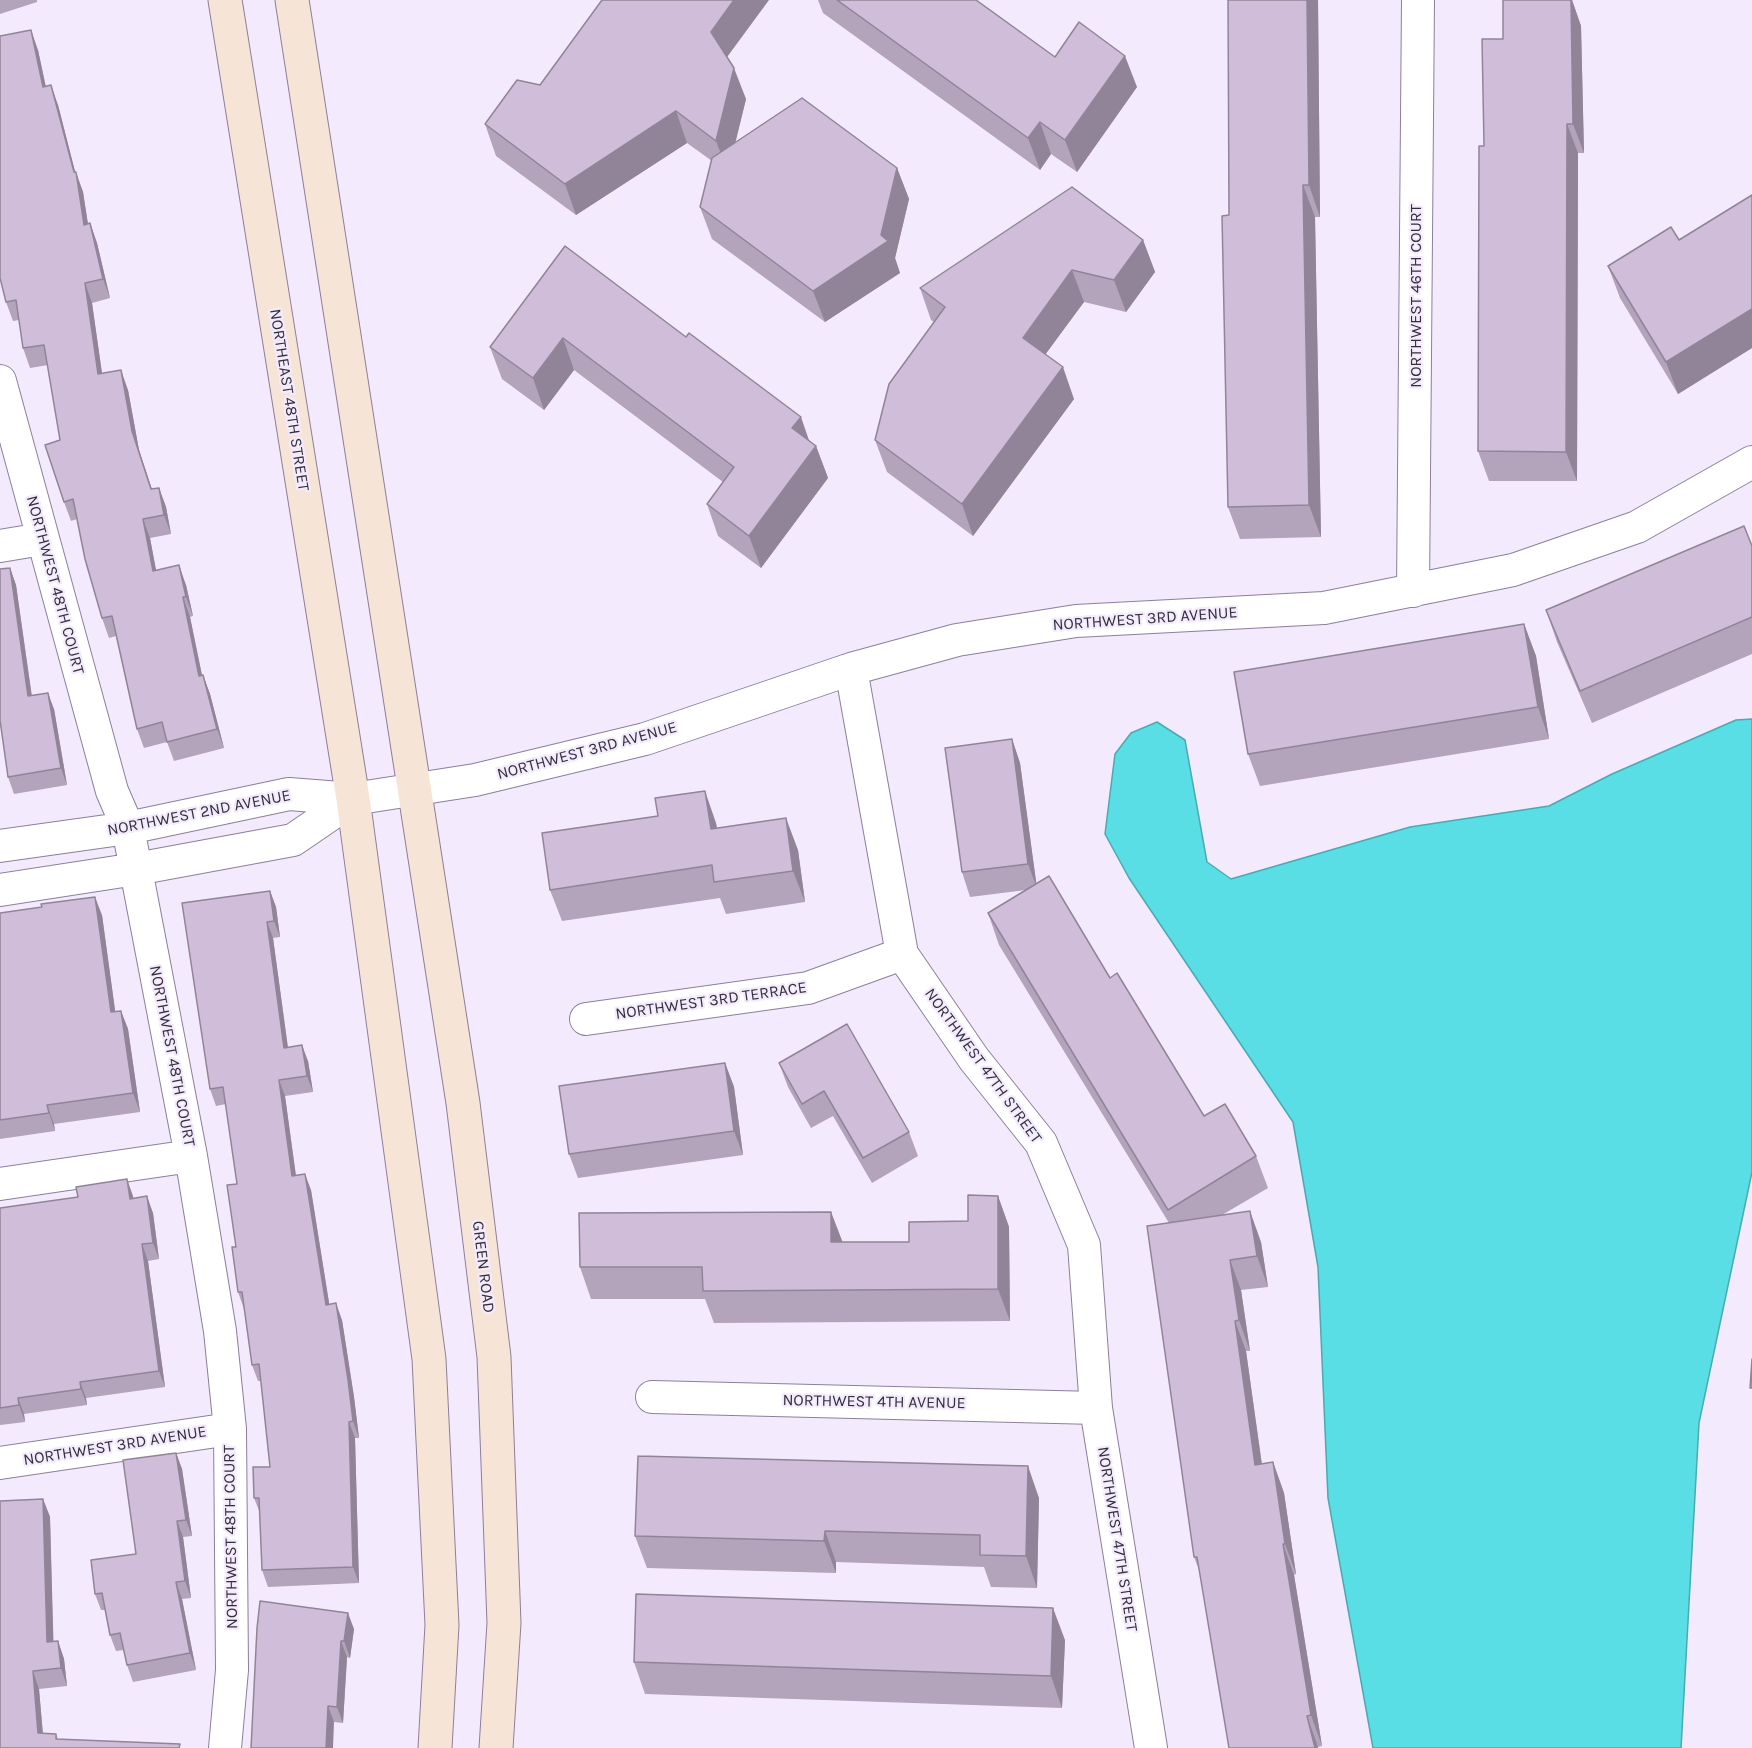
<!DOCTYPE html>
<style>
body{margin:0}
canvas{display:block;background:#f3ebfd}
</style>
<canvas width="1752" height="1748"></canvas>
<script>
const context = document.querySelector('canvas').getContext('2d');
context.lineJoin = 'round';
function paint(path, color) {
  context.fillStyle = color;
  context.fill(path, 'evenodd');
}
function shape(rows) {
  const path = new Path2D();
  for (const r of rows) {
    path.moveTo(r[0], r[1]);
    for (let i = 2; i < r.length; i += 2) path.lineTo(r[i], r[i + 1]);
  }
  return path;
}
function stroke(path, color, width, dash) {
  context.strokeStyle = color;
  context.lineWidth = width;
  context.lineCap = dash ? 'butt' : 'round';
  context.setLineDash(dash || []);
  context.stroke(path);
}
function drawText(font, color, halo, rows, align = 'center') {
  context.font = font + ' Karla,sans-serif';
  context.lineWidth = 4.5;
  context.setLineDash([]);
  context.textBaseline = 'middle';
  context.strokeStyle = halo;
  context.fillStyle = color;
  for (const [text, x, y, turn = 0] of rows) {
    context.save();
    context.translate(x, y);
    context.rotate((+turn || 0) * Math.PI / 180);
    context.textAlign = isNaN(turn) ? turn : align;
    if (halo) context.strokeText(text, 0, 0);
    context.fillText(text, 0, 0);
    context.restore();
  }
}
const water = shape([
 [1752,719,1752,1172,1699,1423,1681,1748,1373,1748,1328,1498,1318,1267,1293,1122,1129,878,1105,834,1115,754,1131,733,1157,722,1185,740,1207,862,1231,879,1410,827,1549,806,1612,774,1736,720,1752,719]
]);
paint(water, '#58dee4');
stroke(water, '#4da9b1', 1.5);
const street = shape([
 [0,381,112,791,128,828,191,1156,220,1331,230,1429,232,1670,225,1748],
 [0,546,42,539],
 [1413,591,1418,0],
 [851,669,902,954,974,1059,1041,1143,1084,1245,1096,1408,1151,1748],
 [0,846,128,828,289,794,353,799,475,780,645,739,851,669,957,640,1076,621,1324,608,1513,570,1637,527,1752,462],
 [0,890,136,869,293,840,353,799],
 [586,1019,808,988,902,954],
 [0,1184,191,1156],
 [652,1397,1096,1408],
 [0,1463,230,1429]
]);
const secondary = shape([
 [225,0,353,799,429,1359,442,1625,435,1748],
 [292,0,463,1103,494,1357,504,1623,496,1748]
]);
stroke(street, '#8c7f9b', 34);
stroke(secondary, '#8c7f9b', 35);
stroke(street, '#fff', 32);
stroke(secondary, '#f6e4d6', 33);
paint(shape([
 [0,0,37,0,37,2,0,14],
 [818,0,976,0,1055,57,1137,87,1077,172,1051,154,1040,170,823,13],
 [1318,0,1320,217,1315,217,1321,537,1240,539,1228,507,1229,215],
 [1503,0,1572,0,1581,26,1584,153,1578,153,1577,481,1489,481,1478,451,1484,146,1503,39],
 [38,50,46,87,58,105,75,172,83,192,88,224,90,223,97,243,110,298,92,303,102,374,128,390,139,450,152,489,159,488,166,507,171,534,150,538,156,571,186,585,193,616,190,617,202,675,203,675,210,694,224,748,174,761,167,742,144,748,137,729,116,636,109,638,102,618,77,519,71,521,64,502,60,440,48,365,30,368,23,348,19,320,13,321,6,302],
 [727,57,746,99,735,143,897,168,909,199,895,258,900,273,825,322,712,239,700,207,712,161,687,143,576,215,496,156,485,124,540,85],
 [1752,195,1752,348,1678,394,1620,298,1608,266,1679,240],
 [1143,240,1155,272,1126,312,1084,302,1045,354,1074,399,973,536,887,472,875,440,934,322,931,320,920,288],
 [565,246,816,446,828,478,761,568,718,536,707,504,723,482,574,370,544,410,502,379,490,347],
 [1752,546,1752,654,1592,723,1557,642,1546,610],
 [10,568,16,585,32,696,54,709,67,785,14,794,8,777],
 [1524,624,1536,656,1549,739,1260,786,1248,754],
 [1012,739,1020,763,1036,883,1110,978,1204,1116,1256,1156,1268,1188,1222,1215,1261,1242,1268,1287,1241,1290,1250,1351,1246,1351,1262,1464,1273,1462,1284,1493,1296,1574,1294,1575,1322,1746,1318,1747,1201,1575,1194,1557,1169,1223,999,945,988,913,1026,890,970,897,962,872],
 [716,823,717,828,798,850,805,902,726,914,720,898,562,921,550,890],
 [270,891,276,907,280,937,273,938,288,1047,308,1061,313,1092,285,1096,296,1175,311,1190,329,1304,342,1320,354,1397,359,1438,355,1438,359,1583,268,1587,262,1570,260,1513,254,1498,270,1467,261,1381,258,1381,252,1365,244,1309,238,1292,236,1247,237,1184,226,1104,216,1106,210,1089],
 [0,913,102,915,115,1012,121,1011,128,1029,140,1112,54,1124,55,1131,0,1139],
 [725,1063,734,1087,743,1155,578,1178,569,1154],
 [779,1063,909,1132,918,1156,872,1183,833,1116,811,1128,788,1087],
 [133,1196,133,1198,153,1213,159,1259,148,1261,165,1387,86,1398,87,1405,24,1414,25,1422,0,1425,0,1208],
 [998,1196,1009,1227,1010,1321,714,1323,705,1299,591,1299,580,1267,831,1212,842,1242,909,1242,968,1221],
 [176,1453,182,1469,192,1536,183,1537,191,1598,182,1599,196,1670,133,1682,127,1665,124,1650,116,1651,110,1635,105,1610,101,1610,95,1594,136,1554],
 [1039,1498,1037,1588,991,1587,984,1567,836,1562,836,1573,647,1568,635,1536],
 [43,1499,50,1517,53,1641,58,1641,64,1659,67,1686,39,1689,43,1733,56,1734,58,1739,0,1748],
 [257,1628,354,1629,350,1658,347,1657,343,1723,334,1722],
 [1065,1640,1062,1708,645,1694,634,1662]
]), '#b3a3bb');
paint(shape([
 [734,0,769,0,722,64,711,32],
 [1307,0,1318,0,1320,217,1309,185],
 [1571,0,1572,0,1581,26,1584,153,1573,124],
 [31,30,38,50,50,107,43,87],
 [1125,56,1137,87,1077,172,1065,140],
 [734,68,746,99,728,173,716,141],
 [51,85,58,105,77,179,76,172,83,192,91,244,84,225,74,172],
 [676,111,687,143,576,215,565,184],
 [1040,122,1051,154,1040,170,1028,138],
 [1567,124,1578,153,1577,481,1566,452],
 [897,168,909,199,895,258,900,273,825,322,813,291,881,235],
 [1303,185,1315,217,1321,537,1309,505],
 [90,223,97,243,110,298,103,279],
 [1143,240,1155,272,1126,312,1114,280],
 [1072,270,1084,302,1034,370,1023,338],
 [85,283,92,303,105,394,98,374],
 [1752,309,1752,348,1678,394,1666,362],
 [563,338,574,370,544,410,533,378],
 [1063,367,1074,399,973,536,962,504],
 [121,370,128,390,139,450,158,509,132,431],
 [801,417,812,449,792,428],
 [816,446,828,478,761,568,749,536],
 [159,488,166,507,171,534,164,515],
 [143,519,150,538,160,591,153,571],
 [179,565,186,585,193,616,186,597],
 [10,568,16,585,34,713,28,696],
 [183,597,190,617,206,695,199,676],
 [1524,624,1536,656,1549,739,1538,707],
 [203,675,210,694,224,748,217,729],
 [48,693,54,709,67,785,61,768],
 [1012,739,1020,763,1037,888,1028,864],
 [705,791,716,823,722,861,711,829],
 [786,818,798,850,805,902,793,871],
 [270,891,276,907,280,937,274,921],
 [95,897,102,915,118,1031,111,1012],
 [267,922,273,938,290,1064,284,1048],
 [121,1011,128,1029,140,1112,133,1093],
 [302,1045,308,1061,313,1092,307,1076],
 [725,1063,734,1087,743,1155,734,1131],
 [279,1080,285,1096,298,1192,292,1176],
 [47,1105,54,1124,55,1131,49,1113],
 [305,1174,311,1190,332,1321,326,1305],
 [127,1179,133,1196,136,1215,130,1199],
 [147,1196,153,1213,159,1259,153,1243],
 [998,1196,1009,1227,1010,1321,998,1289],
 [1250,1211,1261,1242,1268,1287,1257,1256],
 [831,1212,843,1243,831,1242],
 [142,1244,148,1261,165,1387,159,1371],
 [1230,1260,1241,1290,1250,1351,1239,1320],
 [336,1303,342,1320,354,1397,359,1438,353,1421],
 [1235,1321,1246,1351,1266,1495,1255,1465],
 [80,1382,86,1398,87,1405,81,1389],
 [18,1398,24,1414,25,1422,19,1405],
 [349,1422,355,1438,359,1583,353,1567],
 [176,1453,182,1469,192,1536,186,1520],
 [1273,1462,1284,1493,1296,1574,1285,1544],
 [1028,1466,1039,1498,1037,1588,1026,1556],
 [43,1499,50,1517,54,1660,47,1642],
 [177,1521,183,1537,191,1598,185,1581],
 [825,1531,836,1562,836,1573,824,1541],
 [1283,1544,1294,1575,1322,1746,1311,1715],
 [176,1582,182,1599,196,1670,190,1653],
 [1053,1608,1065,1640,1062,1708,1051,1676],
 [348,1613,354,1629,350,1658,344,1641],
 [58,1641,64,1659,67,1686,61,1668],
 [341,1641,347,1657,343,1723,337,1707],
 [33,1671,39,1689,44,1748,38,1733],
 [328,1706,334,1722,333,1748,326,1748],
 [1307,1716,1318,1747,1318,1748,1315,1748]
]), '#928498');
const building = shape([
 [602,0,734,0,711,32,734,68,716,141,676,111,565,184,485,124,517,80,540,85,602,0],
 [837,0,976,0,1055,57,1079,22,1125,56,1065,140,1040,122,1028,138,837,0],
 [1228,0,1307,0,1309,185,1303,185,1309,505,1228,507,1222,216,1229,215,1228,0],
 [1503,0,1571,0,1573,124,1567,124,1566,452,1478,451,1479,146,1484,146,1482,39,1503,39,1503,0],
 [31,30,43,87,51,85,74,172,76,172,84,225,90,223,103,279,85,283,98,374,121,370,132,431,151,489,159,488,164,515,143,519,153,571,179,565,186,597,183,597,199,676,203,675,217,729,167,742,162,722,137,729,112,616,102,618,85,559,73,499,64,502,45,445,60,440,44,345,23,348,16,300,6,302,0,278,0,36,31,30],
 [802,98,897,168,881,235,888,241,813,291,700,207,712,158,802,98],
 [1072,187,1143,240,1114,280,1072,270,1023,338,1063,367,962,504,875,440,889,384,945,307,920,288,1072,187],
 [1752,195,1752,309,1666,362,1608,266,1671,227,1679,240,1752,195],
 [565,246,686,337,689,333,801,417,792,428,816,446,749,536,707,504,734,467,563,338,533,378,490,347,565,246],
 [1744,526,1752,546,1752,617,1580,691,1546,610,1744,526],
 [10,568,28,696,48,693,61,768,8,777,0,720,0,569,10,568],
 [1524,624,1538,707,1248,754,1234,672,1524,624],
 [1012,739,1028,864,962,872,945,748,1012,739],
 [705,791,711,829,786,818,793,871,714,882,712,865,550,890,542,833,658,816,655,798,705,791],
 [1049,876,1110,978,1117,973,1204,1116,1225,1104,1256,1156,1168,1210,988,913,1049,876],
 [270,891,274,921,267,922,284,1048,302,1045,307,1076,279,1080,292,1176,305,1174,326,1305,336,1303,348,1380,353,1421,349,1422,353,1567,262,1570,259,1498,254,1498,253,1467,270,1467,259,1364,252,1365,242,1292,238,1292,232,1247,236,1247,227,1185,237,1184,223,1087,210,1089,182,903,270,891],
 [95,897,111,1012,121,1011,133,1093,47,1105,49,1113,0,1120,0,913,42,907,41,904,95,897],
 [847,1024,909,1132,863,1158,824,1091,802,1104,779,1063,847,1024],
 [725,1063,734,1131,569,1154,559,1086,725,1063],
 [127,1179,130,1199,147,1196,153,1243,142,1244,159,1371,80,1382,81,1389,18,1398,19,1405,0,1408,0,1208,78,1197,76,1187,127,1179],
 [968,1195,998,1196,998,1289,703,1291,702,1267,580,1267,579,1213,831,1212,831,1242,909,1242,909,1222,968,1221,968,1195],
 [1250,1211,1257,1256,1230,1260,1239,1320,1235,1321,1255,1465,1273,1462,1285,1544,1283,1544,1311,1715,1307,1716,1315,1748,1229,1748,1197,1557,1194,1557,1147,1226,1250,1211],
 [1752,1359,1752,1388,1750,1388,1752,1359],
 [176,1453,186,1520,177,1521,185,1581,176,1582,190,1653,127,1665,120,1633,110,1635,102,1593,95,1594,91,1560,136,1554,123,1460,176,1453],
 [638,1456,1028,1466,1026,1556,980,1555,980,1535,825,1531,824,1541,635,1536,638,1456],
 [43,1499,47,1642,58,1641,61,1668,33,1671,38,1733,56,1734,56,1739,180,1744,179,1748,0,1748,0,1501,43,1499],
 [636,1594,1053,1608,1051,1676,634,1662,636,1594],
 [260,1601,348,1613,344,1641,341,1641,337,1707,328,1706,326,1748,251,1748,257,1628,260,1601]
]);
paint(building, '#d0bdd9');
stroke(building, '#928498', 1.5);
drawText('16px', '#332e39', '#f3ebfd', [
 ["NORTHWEST 46TH COURT",1416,296,-90],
 ["NORTHEAST 48TH STREET",289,400,81],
 ["NORTHWEST 48TH COURT",55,585,75],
 ["NORTHWEST 3RD AVENUE",1145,619,-4],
 ["NORTHWEST 3RD AVENUE",587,751,-15],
 ["NORTHWEST 2ND AVENUE",199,813,-11],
 ["NORTHWEST 3RD TERRACE",711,1001,-8],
 ["NORTHWEST 48TH COURT",172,1056,79],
 ["NORTHWEST 47TH STREET",983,1066,54],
 ["GREEN ROAD",483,1267,83],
 ["NORTHWEST 4TH AVENUE",874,1402,1],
 ["NORTHWEST 3RD AVENUE",115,1446,-9],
 ["NORTHWEST 48TH COURT",231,1537,-91],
 ["NORTHWEST 47TH STREET",1117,1539,81]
]);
</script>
